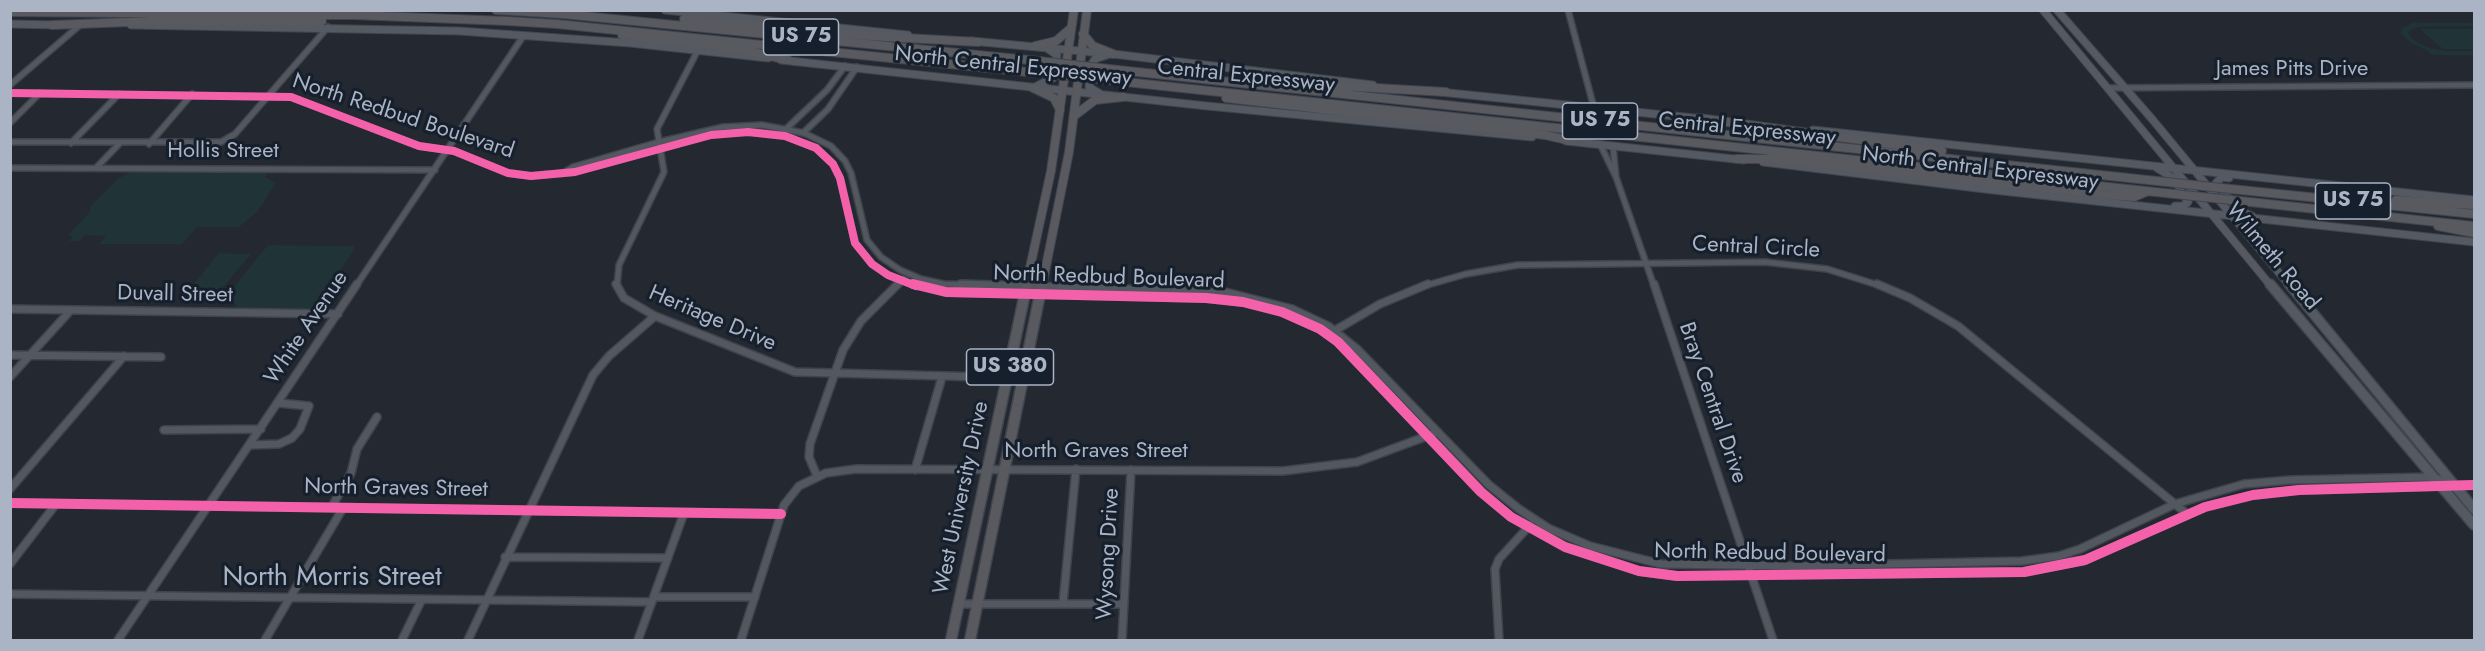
<!DOCTYPE html>
<style>
body{margin:0}
#map{position:relative;width:2485px;height:651px;overflow:hidden;background:#232831;font-family:Jost,sans-serif}
canvas{display:block}
.frame{position:absolute;inset:0;border:12px solid #aab4c5;pointer-events:none}
</style>
<div id="map">
<canvas width="2485" height="651"></canvas>
<div class="frame"></div>
</div>
<script>
const context = document.querySelector('canvas').getContext('2d');
context.lineJoin = 'round';
function paint(path, color) {
  context.fillStyle = color;
  context.fill(path, 'evenodd');
}
function shape(rows) {
  const path = new Path2D();
  for (const r of rows) {
    path.moveTo(r[0], r[1]);
    for (let i = 2; i < r.length; i += 2) path.lineTo(r[i], r[i + 1]);
  }
  return path;
}
function stroke(path, color, width, dash) {
  context.strokeStyle = color;
  context.lineWidth = width;
  context.lineCap = dash ? 'butt' : 'round';
  context.setLineDash(dash || []);
  context.stroke(path);
}
function drawText(font, color, halo, rows, align = 'center') {
  context.font = font + ' Jost,sans-serif';
  context.lineWidth = 6;
  context.setLineDash([]);
  context.textBaseline = 'middle';
  context.strokeStyle = halo;
  context.fillStyle = color;
  for (const [text, x, y, turn = 0] of rows) {
    context.save();
    context.translate(x, y);
    context.rotate((+turn || 0) * Math.PI / 180);
    context.textAlign = isNaN(turn) ? turn : align;
    if (halo) context.strokeText(text, 0, 0);
    context.fillText(text, 0, 0);
    context.restore();
  }
}
paint(shape([
 [2413,23,2474,23,2474,26,2417,27,2408,32,2412,39,2427,47,2444,51,2474,51,2474,55,2432,55,2428,51,2410,42,2401,33,2402,28],
 [2420,29,2474,29,2474,49,2443,49],
 [130,172,269,172,265,177,276,183,258,211,239,227,197,227,182,244,99,244,106,236,85,235,79,241,69,241,73,236,68,235,90,212,91,206,119,178],
 [268,245,353,246,355,249,313,309,238,309,228,294],
 [219,253,251,254,221,290,189,290]
]), '#203337');
const minorFar1 = shape([
 [1568,10,1594,108],
 [10,85,80,25],
 [2110,88,2474,85],
 [10,93,291,97,419,146,454,151,508,173,531,176,575,172,711,135,748,132,785,136,816,148,833,164,840,178,855,243,872,264,888,275,916,286],
 [10,123,40,93],
 [786,129,827,90,845,66],
 [803,133,828,109,857,67],
 [10,142,221,142,235,134,328,27],
 [71,143,119,94],
 [149,144,192,94],
 [1600,144,1616,177,1654,286],
 [1613,146,1616,177],
 [10,168,435,170],
 [96,168,120,143],
 [565,172,573,167,659,142,723,127,762,125,804,133,831,146,845,161,851,173,867,240,881,257,900,270,921,279,944,284,1014,286],
 [356,286,524,35],
 [617,286,619,265,664,172,657,129,698,50],
 [897,286,904,279],
 [1424,286,1466,274,1518,265,1765,262,1827,269,1881,286]
]);
const minor = shape([
 [616,284,624,298,655,316,795,372,1023,378],
 [913,284,946,292,1206,298,1243,302,1282,312,1320,329,1338,342,1481,492,1511,517,1565,547,1639,571,1677,576,2024,572,2085,560,2205,507,2253,495,2299,490,2474,485],
 [961,284,1225,292,1292,309,1328,326,1357,349,1489,485,1519,509,1548,528,1590,546,1661,564,1800,566,2022,561,2059,556,2080,549,2175,504,2244,484,2291,480,2433,477,2451,484],
 [1654,284,1773,640],
 [1877,284,1910,298,1958,326,2187,514],
 [10,309,338,314],
 [1334,331,1380,304,1428,284],
 [10,355,161,357],
 [10,377,70,311],
 [164,430,261,429],
 [251,445,279,444,292,438,300,429,309,406,279,403],
 [915,470,942,377],
 [817,476,809,457,810,444,843,350,861,321,898,284],
 [10,489,124,356],
 [10,503,781,514],
 [331,508,351,473,357,449,377,417],
 [505,557,668,558],
 [10,564,56,504],
 [10,594,652,602],
 [654,597,755,597],
 [1063,603,1076,469],
 [959,604,1124,604],
 [118,640,357,284],
 [265,640,343,508],
 [402,640,422,599],
 [468,640,593,375,609,356,655,316],
 [638,640,684,513],
 [741,640,784,505,799,486,826,473,856,469,1283,471,1357,462,1438,432],
 [1122,640,1131,470],
 [1499,640,1495,569,1499,559,1530,525]
]);
const majorFar1 = shape([
 [665,10,908,35],
 [2043,10,2271,286],
 [2057,10,2152,119,2290,286],
 [10,24,59,25],
 [131,25,459,31,630,43,768,58],
 [971,41,1113,54,1373,85],
 [781,60,1207,106,1532,137],
 [1037,86,1053,78,1057,55,1048,49],
 [1440,92,1704,119],
 [1099,93,1089,87,1091,65,1095,59,1107,55],
 [1813,130,2474,200],
 [1566,141,1744,160],
 [1763,162,1993,190,2474,242],
 [2157,168,2173,178,2188,202,2183,206,2175,206],
 [2229,178,2222,177,2216,183,2239,210,2252,216]
]);
const major = shape([
 [2270,284,2474,525],
 [2289,284,2474,509]
]);
const highwayFar1 = shape([
 [496,10,514,11],
 [10,12,354,15,507,21],
 [563,14,1039,61],
 [684,19,870,36,978,42],
 [557,24,1037,73],
 [52,25,157,21,322,21],
 [1083,34,1093,46,1113,54],
 [622,35,735,48,788,60],
 [1035,46,1056,41,1071,28],
 [1109,69,2157,181],
 [1107,80,2165,193],
 [1305,84,1446,92],
 [1033,88,1054,98,1060,110],
 [1226,98,1545,135,1571,141],
 [1074,116,1095,100,1123,97],
 [1698,118,1942,151],
 [1737,159,1773,159,2107,195,2134,197,2146,192],
 [2231,189,2474,214],
 [2396,200,2474,205],
 [2250,202,2474,226],
 [2438,226,2474,233],
 [1026,286,1051,171,1074,10],
 [1042,286,1069,152,1087,10]
]);
const highway = shape([
 [951,640,1027,284],
 [970,640,1042,284]
]);
stroke(minorFar1, '#3f434a', 8);
stroke(minor, '#3f434a', 10);
stroke(majorFar1, '#40454e', 9);
stroke(major, '#40454e', 12);
stroke(highwayFar1, '#3f444e', 10);
stroke(highway, '#3f444e', 13);
stroke(minorFar1, '#525760', 5);
stroke(minor, '#525760', 7);
stroke(majorFar1, '#545962', 7);
stroke(major, '#545962', 9);
stroke(highwayFar1, '#585a5f', 8);
stroke(highway, '#585a5f', 10);
const highwayBridge = shape([
 [514,11,563,14],
 [507,21,557,24],
 [1039,61,1109,69],
 [1037,73,1107,80],
 [2157,181,2231,189],
 [2165,193,2250,202]
]);
stroke(highwayBridge, '#3f444e', 10, []);
stroke(highwayBridge, '#585a5f', 8);
stroke(shape([
 [10,93,291,97,419,146,454,151,508,173,531,176,575,172,711,135,748,132,785,136,816,148,833,164,840,178,855,243,872,264,888,275,916,286]
]), '#f560ab', 8);
stroke(shape([
 [913,284,946,292,1206,298,1243,302,1282,312,1320,329,1338,342,1481,492,1511,517,1565,547,1639,571,1677,576,2024,572,2085,560,2205,507,2253,495,2299,490,2474,485],
 [10,503,781,514]
]), '#f560ab', 10);
for (const [x, y, w] of [
 [801,37,75],
 [1600,121,75],
 [2353,201,75],
 [1010,367,87]
]) {
  const box = new Path2D();
  box.roundRect(x - w / 2, y - 18, w, 36, 4.5);
  context.fillStyle = '#161f2c';
  context.fill(box);
  stroke(box, '#aab4c5', 1.5);
}
drawText('bold 21px', '#aab4c5', null, [
 ["US 75",801,37],
 ["US 75",1600,121],
 ["US 75",2353,201],
 ["US 380",1010,367]
]);
drawText('22px', '#aab4c5', '#161f2c', [
 ["North Central Expressway",1013,67,6],
 ["James Pitts Drive",2292,70],
 ["Central Expressway",1246,77,6],
 ["North Redbud Boulevard",403,117,18],
 ["Central Expressway",1747,130,6],
 ["Hollis Street",223,152],
 ["North Central Expressway",1980,169,7],
 ["Central Circle",1756,248,3],
 ["Wilmeth Road",2272,257,50],
 ["North Redbud Boulevard",1109,278,2],
 ["Duvall Street",175,295,1],
 ["Heritage Drive",712,319,23],
 ["White Avenue",307,328,-56],
 ["Bray Central Drive",1712,403,71],
 ["North Graves Street",1096,452],
 ["North Graves Street",396,489,1],
 ["West University Drive",962,498,-78],
 ["Wysong Drive",1109,554,-87],
 ["North Redbud Boulevard",1770,554,1]
]);
drawText('27px', '#aab4c5', '#161f2c', [
 ["North Morris Street",332,578]
]);
</script>
